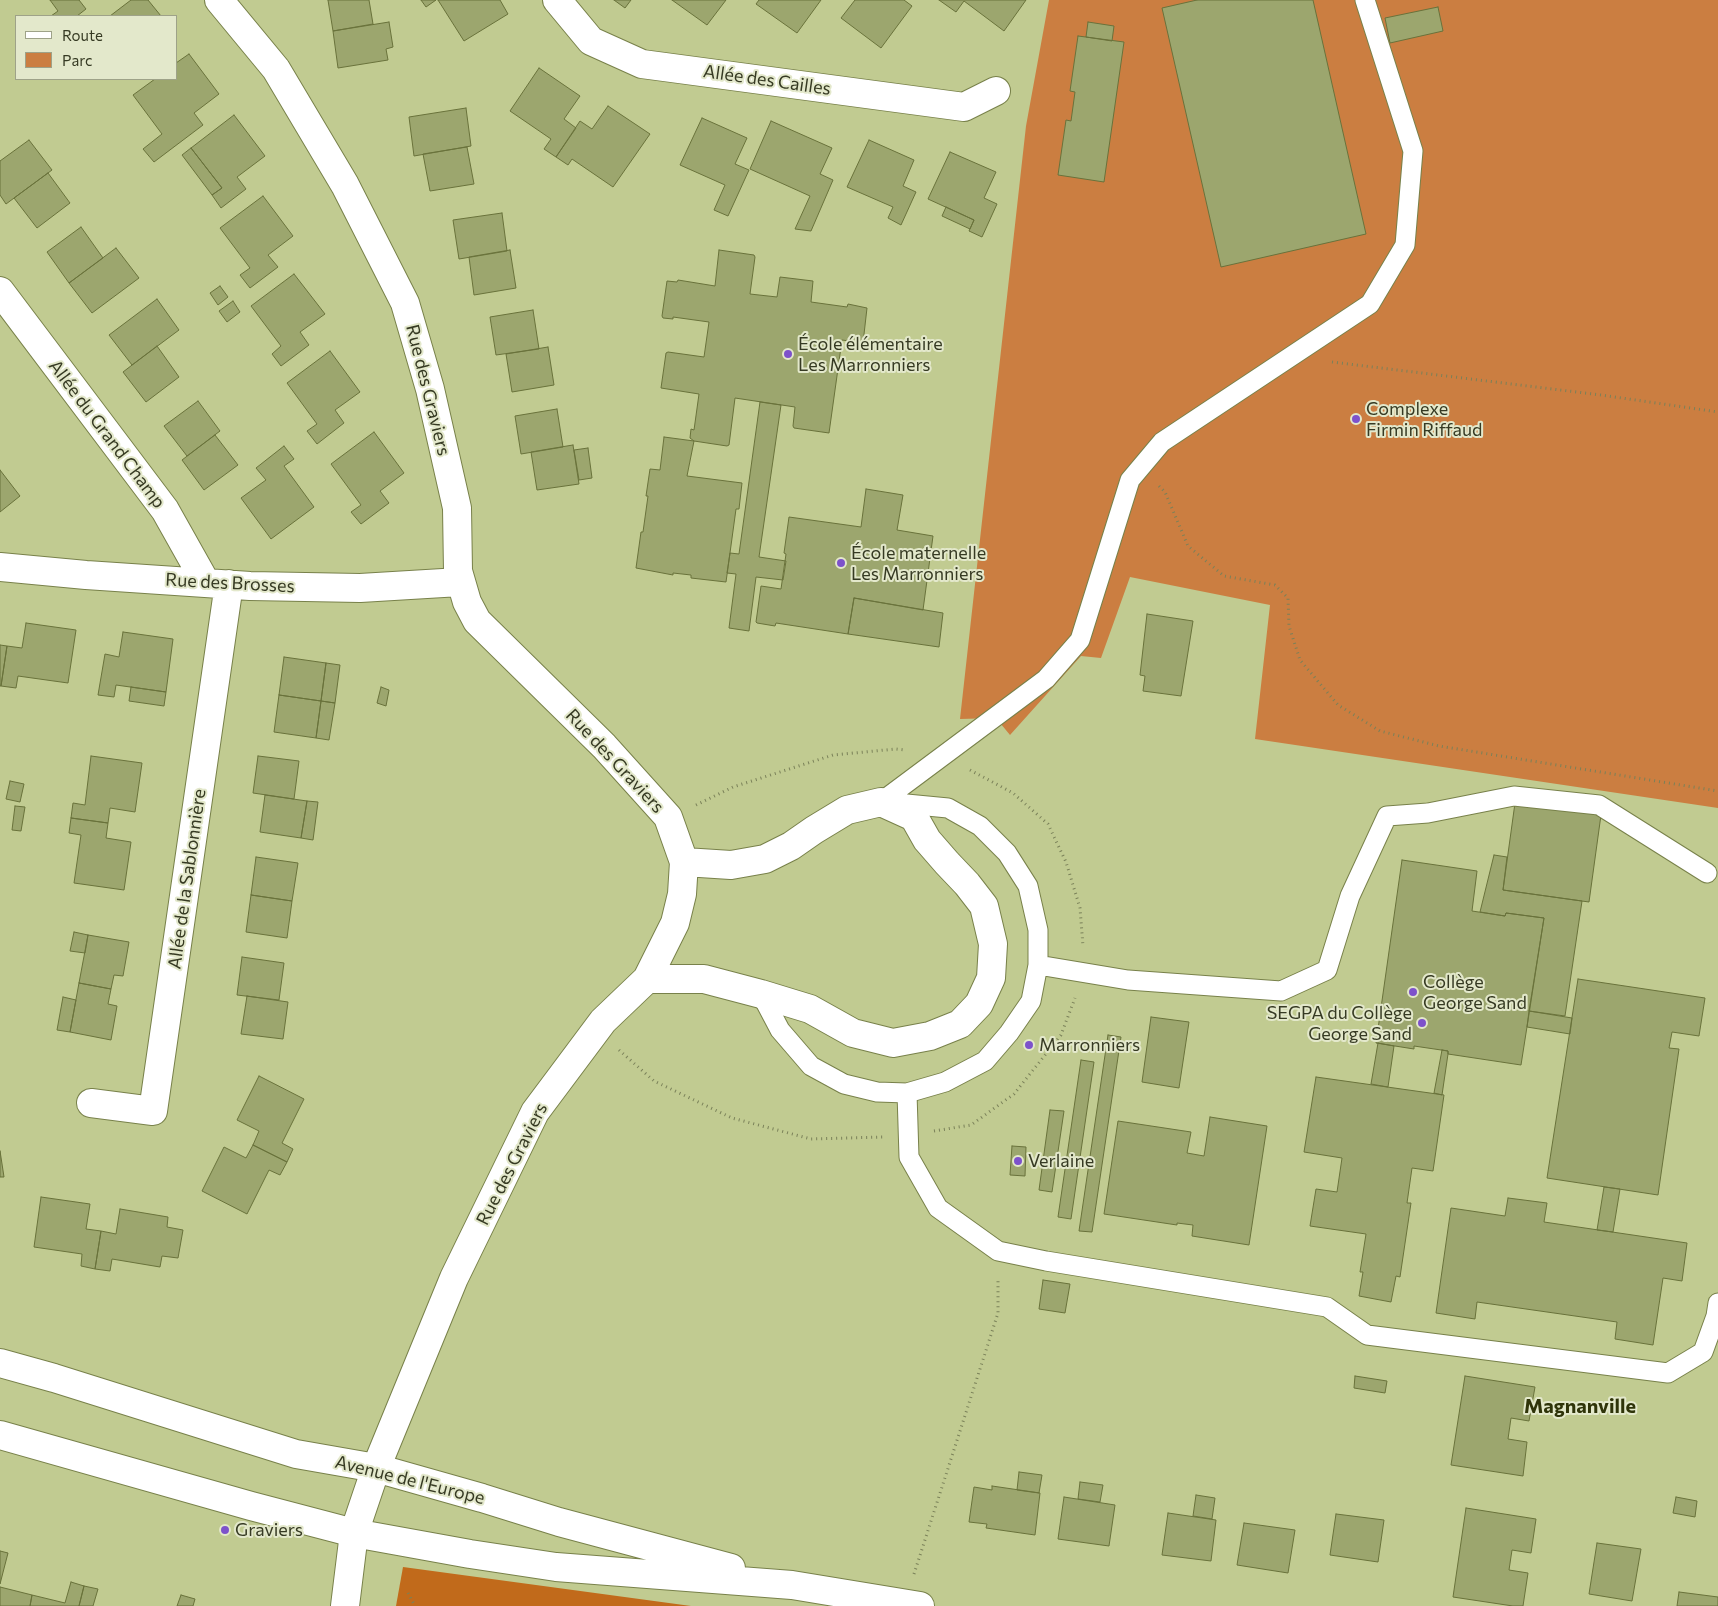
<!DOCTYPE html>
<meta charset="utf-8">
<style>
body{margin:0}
#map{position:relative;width:1718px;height:1606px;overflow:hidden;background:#c1cb91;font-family:Commissioner,sans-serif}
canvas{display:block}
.legend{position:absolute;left:15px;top:15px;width:162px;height:65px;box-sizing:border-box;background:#e3e8cb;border:1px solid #9ea288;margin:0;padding:6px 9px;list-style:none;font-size:15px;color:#363a23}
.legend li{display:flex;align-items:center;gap:10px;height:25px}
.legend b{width:25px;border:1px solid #9ea288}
</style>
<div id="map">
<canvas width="1718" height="1606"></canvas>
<ul class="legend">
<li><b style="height:6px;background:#fff"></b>Route</li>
<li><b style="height:14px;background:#cb7e41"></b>Parc</li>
</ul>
</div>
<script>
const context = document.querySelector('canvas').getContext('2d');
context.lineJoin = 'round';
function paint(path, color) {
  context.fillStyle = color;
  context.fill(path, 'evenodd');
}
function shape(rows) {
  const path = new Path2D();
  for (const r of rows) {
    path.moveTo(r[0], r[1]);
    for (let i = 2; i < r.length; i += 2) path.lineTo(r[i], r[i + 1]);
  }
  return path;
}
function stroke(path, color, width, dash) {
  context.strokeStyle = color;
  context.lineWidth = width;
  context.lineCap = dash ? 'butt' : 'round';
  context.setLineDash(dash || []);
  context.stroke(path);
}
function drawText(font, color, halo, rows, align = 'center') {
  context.font = font + ' Commissioner,sans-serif';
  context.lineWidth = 4;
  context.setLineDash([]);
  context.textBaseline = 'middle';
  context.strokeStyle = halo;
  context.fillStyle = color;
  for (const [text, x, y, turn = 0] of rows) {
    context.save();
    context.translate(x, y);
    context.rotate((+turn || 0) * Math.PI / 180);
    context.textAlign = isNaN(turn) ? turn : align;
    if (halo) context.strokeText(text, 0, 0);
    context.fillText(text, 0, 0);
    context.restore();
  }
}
paint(shape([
 [1049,0,1718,0,1718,808,1255,739,1270,605,1130,577,1101,658,1081,656,1010,735,996,718,960,719,1026,126]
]), '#cb7e41');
paint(shape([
 [403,1567,691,1606,396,1606]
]), '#c16a1b');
const building = shape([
 [50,0,79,0,86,9,77,16,51,16,58,11,50,0],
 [131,0,148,0,161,16,110,16,131,0],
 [328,0,369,0,373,24,333,31,328,0],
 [421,0,436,0,426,7,421,0],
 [438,0,500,0,508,14,464,41,438,0],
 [614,0,631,0,625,8,614,0],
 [672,0,726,0,707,25,672,0],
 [759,0,821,0,797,33,756,4,759,0],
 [855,0,904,0,912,6,881,48,841,18,855,0],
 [939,0,1026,0,1004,31,964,1,956,12,939,0],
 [1197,0,1313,0,1366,234,1221,267,1162,8,1197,0],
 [1438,7,1443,31,1390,43,1385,18,1438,7],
 [389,22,393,47,386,49,388,60,338,68,333,31,389,22],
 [1088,22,1114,26,1112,41,1086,37,1088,22],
 [1078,36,1124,42,1104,182,1058,175,1066,120,1071,121,1075,92,1070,91,1078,36],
 [189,54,219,94,194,113,203,125,154,162,143,149,162,134,133,95,155,79,176,79,176,63,189,54],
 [539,68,580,96,564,119,576,128,556,157,544,149,551,139,510,111,539,68],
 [608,106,650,134,613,187,572,159,568,165,556,157,580,121,592,129,608,106],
 [466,108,471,146,414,156,409,117,466,108],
 [234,115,265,156,237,177,246,189,221,208,212,195,222,188,191,148,234,115],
 [702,118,747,138,735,164,749,170,728,216,714,210,725,185,680,165,702,118],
 [771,121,832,148,820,174,833,180,811,231,795,229,810,196,750,169,771,121],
 [29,140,52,170,6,204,0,195,0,161,29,140],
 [869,140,914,160,903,186,916,192,901,225,888,218,893,207,847,187,869,140],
 [467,147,474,184,430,191,423,154,467,147],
 [191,148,222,188,212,195,182,155,191,148],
 [950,152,996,172,984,198,997,204,982,237,969,231,974,220,928,199,950,152],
 [48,173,70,203,37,228,14,198,48,173],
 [263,196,293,236,268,255,278,267,250,288,240,275,250,268,220,228,263,196],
 [946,207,974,220,970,229,942,216,946,207],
 [502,213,507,251,459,259,453,220,502,213],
 [81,227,103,258,69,283,47,252,81,227],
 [116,248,139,278,92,313,69,283,116,248],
 [510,250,516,288,474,295,469,257,510,250],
 [719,250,754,255,755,257,750,294,777,297,780,277,813,281,811,302,847,307,848,304,867,308,863,343,842,340,829,433,794,428,793,426,795,407,735,398,729,445,727,446,694,441,690,438,691,429,694,430,699,394,661,388,666,353,668,352,704,357,709,322,673,317,673,319,663,318,662,316,667,281,677,282,678,280,715,286,719,250],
 [294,274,325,314,300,332,309,345,281,366,272,354,281,346,251,306,294,274],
 [220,286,228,297,218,305,210,293,220,286],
 [157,299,179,330,132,365,109,335,157,299],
 [233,301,240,312,227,322,219,311,233,301],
 [533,310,539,349,496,355,490,317,533,310],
 [157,346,179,377,146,402,123,372,157,346],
 [548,347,554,385,512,392,506,354,548,347],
 [330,351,360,392,335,410,344,423,317,444,307,431,317,424,287,383,330,351],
 [198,401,220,431,187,456,164,426,198,401],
 [760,402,781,405,759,557,786,561,783,580,756,577,749,631,729,628,736,574,727,573,730,553,739,554,760,402],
 [557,409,563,447,521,454,515,416,557,409],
 [374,432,404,473,380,491,389,503,361,524,351,512,361,505,331,464,374,432],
 [215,435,238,465,204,490,182,460,215,435],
 [664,437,694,441,687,476,742,483,739,509,736,509,726,582,691,578,691,575,673,573,673,575,636,568,641,532,643,532,648,496,646,496,650,469,660,470,664,437],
 [573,445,579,484,537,490,531,452,573,445],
 [284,446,294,459,284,466,314,507,271,539,241,498,266,480,256,468,284,446],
 [588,448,592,478,579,480,574,450,588,448],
 [0,470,20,496,0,512,0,470],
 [866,489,903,495,897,530,933,536,923,610,854,598,848,634,776,623,775,626,757,623,756,622,761,586,781,589,786,554,784,553,789,517,861,527,866,489],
 [854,598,943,613,939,647,848,634,854,598],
 [1147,614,1193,621,1181,696,1143,691,1145,676,1140,675,1147,614],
 [26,623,76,630,68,683,18,676,16,688,1,686,7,646,22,648,26,623],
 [123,632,173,639,166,692,116,685,114,697,98,695,105,654,119,657,123,632],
 [0,645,7,646,1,686,0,686,0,645],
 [284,657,326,663,321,701,279,695,284,657],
 [326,663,340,665,335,703,321,701,326,663],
 [131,687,166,692,164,706,129,701,131,687],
 [381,687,389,690,386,706,377,703,381,687],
 [279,695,321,701,316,738,274,732,279,695],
 [321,701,335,703,329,740,316,738,321,701],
 [91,756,142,763,135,812,110,808,108,823,71,818,73,803,85,805,91,756],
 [258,756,299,761,294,799,253,793,258,756],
 [10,781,24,784,20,802,6,799,10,781],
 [265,795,307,801,301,838,260,832,265,795],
 [307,801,318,802,313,840,301,838,307,801],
 [1515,803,1601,815,1589,902,1503,890,1515,803],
 [15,806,25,807,21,831,12,830,15,806],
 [71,818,108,823,106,838,131,842,124,890,74,883,81,835,69,833,71,818],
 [1494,855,1507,857,1503,890,1582,901,1565,1016,1529,1011,1544,918,1506,913,1505,916,1480,912,1494,855],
 [256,857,298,863,292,901,251,895,256,857],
 [1402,860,1477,871,1472,911,1505,916,1506,913,1544,918,1521,1065,1448,1054,1448,1051,1414,1046,1414,1049,1376,1043,1402,860],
 [251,895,292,901,287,938,246,932,251,895],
 [74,932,88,935,85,953,70,951,74,932],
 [88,935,129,942,123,976,114,975,111,989,79,983,88,935],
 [242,957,284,963,279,1000,237,995,242,957],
 [1578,979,1705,998,1699,1036,1672,1032,1669,1048,1679,1049,1658,1195,1547,1178,1578,979],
 [79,983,111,989,108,1004,117,1006,111,1040,70,1032,79,983],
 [247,996,288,1002,283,1039,241,1034,247,996],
 [63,997,76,1000,70,1032,57,1030,63,997],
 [1529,1011,1572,1018,1570,1034,1527,1027,1529,1011],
 [1151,1017,1189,1022,1179,1088,1142,1082,1151,1017],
 [1108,1035,1121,1037,1092,1232,1079,1231,1108,1035],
 [1378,1043,1394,1046,1388,1087,1371,1084,1378,1043],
 [1442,1050,1448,1051,1448,1054,1442,1095,1434,1093,1442,1050],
 [1081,1060,1094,1062,1071,1219,1058,1217,1081,1060],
 [259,1076,304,1099,282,1143,293,1149,287,1162,253,1145,259,1131,237,1120,259,1076],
 [1316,1077,1444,1095,1433,1171,1412,1168,1407,1203,1411,1203,1400,1277,1396,1276,1391,1302,1359,1296,1363,1272,1360,1272,1366,1234,1310,1226,1316,1189,1337,1192,1342,1158,1304,1152,1316,1077],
 [1050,1110,1064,1111,1052,1192,1039,1190,1050,1110],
 [1210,1117,1267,1126,1249,1245,1192,1236,1193,1225,1177,1223,1177,1225,1104,1214,1118,1121,1191,1132,1187,1153,1204,1156,1210,1117],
 [253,1145,287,1162,280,1175,269,1170,247,1214,202,1191,224,1147,246,1158,253,1145],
 [1012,1146,1026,1147,1025,1176,1010,1175,1012,1146],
 [0,1151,4,1177,0,1177,0,1151],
 [1604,1187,1620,1189,1613,1232,1597,1230,1604,1187],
 [41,1197,90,1204,86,1229,101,1231,95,1269,81,1266,82,1254,34,1247,41,1197],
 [1508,1198,1547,1203,1544,1222,1687,1243,1682,1281,1663,1278,1653,1345,1615,1339,1617,1322,1477,1302,1475,1319,1436,1313,1451,1208,1505,1216,1508,1198],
 [120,1209,168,1217,167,1227,183,1230,178,1258,162,1256,160,1267,112,1259,110,1271,95,1269,101,1231,116,1234,120,1209],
 [1043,1280,1070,1284,1065,1313,1039,1309,1043,1280],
 [1355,1376,1387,1381,1385,1393,1354,1388,1355,1376],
 [1465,1376,1535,1387,1529,1421,1511,1418,1508,1439,1527,1442,1523,1476,1451,1465,1465,1376],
 [1019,1472,1042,1475,1039,1493,1017,1490,1019,1472],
 [1080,1482,1103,1485,1100,1502,1078,1499,1080,1482],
 [992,1486,1040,1493,1035,1535,986,1528,987,1524,969,1522,974,1487,992,1490,992,1486],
 [1196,1495,1215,1498,1212,1519,1193,1516,1196,1495],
 [1064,1497,1115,1505,1109,1546,1058,1539,1064,1497],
 [1676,1497,1697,1501,1695,1517,1673,1513,1676,1497],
 [1466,1508,1536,1519,1531,1553,1512,1550,1509,1570,1528,1573,1523,1606,1513,1606,1453,1597,1466,1508],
 [1168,1513,1216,1520,1211,1561,1162,1555,1168,1513],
 [1336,1514,1384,1520,1378,1562,1330,1555,1336,1514],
 [1244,1523,1295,1530,1288,1573,1237,1565,1244,1523],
 [1597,1543,1641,1549,1632,1601,1589,1594,1597,1543],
 [0,1551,8,1553,0,1584,0,1551],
 [71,1582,84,1586,79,1606,30,1606,32,1595,65,1603,71,1582],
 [84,1586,98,1589,93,1606,79,1606,84,1586],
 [0,1587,32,1595,30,1606,0,1606,0,1587],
 [1679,1592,1718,1597,1718,1606,1677,1606,1679,1592],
 [181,1595,195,1599,193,1606,177,1606,181,1595]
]);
paint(building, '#9ca66e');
stroke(building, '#69723b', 1);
const lane = shape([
 [881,802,1046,679,1080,640,1130,480,1162,442,1370,304,1405,245,1413,151,1365,0],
 [1038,965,1128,980,1281,991,1327,970,1350,896,1387,816,1428,813,1514,796,1599,805,1707,873],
 [761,994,780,1030,811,1066,844,1084,877,1092,907,1093,945,1082,985,1061,1009,1033,1031,1001,1038,965,1038,930,1028,886,1007,853,980,826,948,808,896,803],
 [907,1093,909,1157,938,1208,998,1251,1046,1261,1327,1307,1367,1335,1668,1373,1703,1352,1716,1316,1718,1303]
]);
const street = shape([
 [219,0,276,69,345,185,405,303,430,389,457,508,458,571,467,602,477,621,604,746,668,817,684,862,682,894,675,923,647,979,603,1021,535,1112,454,1278,376,1468,354,1533,345,1606],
 [557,0,591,41,642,64,964,107,996,91],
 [0,291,165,510,206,583],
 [0,567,86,575,250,586,360,588,460,582],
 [647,979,704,979,761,994,810,1009,853,1033,893,1043,930,1036,960,1024,979,1004,991,978,993,944,984,906,967,884,947,863,927,840,914,817,881,802,847,810,814,830,791,846,765,859,731,865,684,862],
 [91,1103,153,1111,229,584]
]);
const primary = shape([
 [0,1363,54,1378,296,1454,376,1468,482,1498,559,1522,731,1568],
 [0,1435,251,1506,354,1533,470,1554,556,1567,792,1585,920,1606]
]);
stroke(lane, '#78814a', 21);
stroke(street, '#78814a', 30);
stroke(primary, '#78814a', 30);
stroke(shape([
 [1332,362,1601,395,1718,412],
 [1159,486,1165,492,1188,546,1224,576,1275,585,1288,598,1289,626,1300,660,1338,705,1380,731,1439,746,1718,791],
 [970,770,1013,793,1048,824,1066,862,1080,908,1083,946],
 [696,805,733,787,833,755,896,749,905,750],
 [619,1050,654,1081,732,1118,811,1139,883,1137],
 [934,1131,971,1125,1014,1094,1061,1035,1075,998],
 [914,1574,998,1313,998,1279],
 [408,1593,415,1606]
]), '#7a8159', 3, [1, 4]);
stroke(lane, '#fff', 19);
stroke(street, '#fff', 28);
stroke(primary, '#fff', 28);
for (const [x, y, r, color] of [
 [788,354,5,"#7d52cb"],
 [1356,419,5,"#7d52cb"],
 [841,563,5,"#7d52cb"],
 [1413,992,5,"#7d52cb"],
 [1422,1023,5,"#7d52cb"],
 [1029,1045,5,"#7d52cb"],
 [1018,1161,5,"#7d52cb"],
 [225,1530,5,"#7d52cb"]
]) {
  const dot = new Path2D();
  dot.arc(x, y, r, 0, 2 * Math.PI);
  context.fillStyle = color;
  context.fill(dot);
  stroke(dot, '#e3e8cb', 2);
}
drawText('18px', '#363a23', '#e3e8cb', [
 ["Allée des Cailles",767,80,8],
 ["Rue des Graviers",428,390,76],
 ["Allée du Grand Champ",107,434,53],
 ["Rue des Brosses",230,583,3],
 ["Rue des Graviers",615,761,47],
 ["Allée de la Sablonnière",187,879,-82],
 ["Rue des Graviers",512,1164,-63],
 ["Avenue de l'Europe",410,1480,14]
]);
drawText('18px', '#363a23', '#e3e8cb', [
 ["École élémentaire",798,344],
 ["Les Marronniers",798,365],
 ["Complexe",1366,409],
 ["Firmin Riffaud",1366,430],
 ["École maternelle",851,553],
 ["Les Marronniers",851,574],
 ["Collège",1423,982],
 ["George Sand",1423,1003],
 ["SEGPA du Collège",1412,1013,"right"],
 ["George Sand",1412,1034,"right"],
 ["Marronniers",1039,1045],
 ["Verlaine",1028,1161],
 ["Graviers",235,1530]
], 'left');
drawText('bold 20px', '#2f3409', '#e3e8cb', [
 ["Magnanville",1580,1406]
]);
</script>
